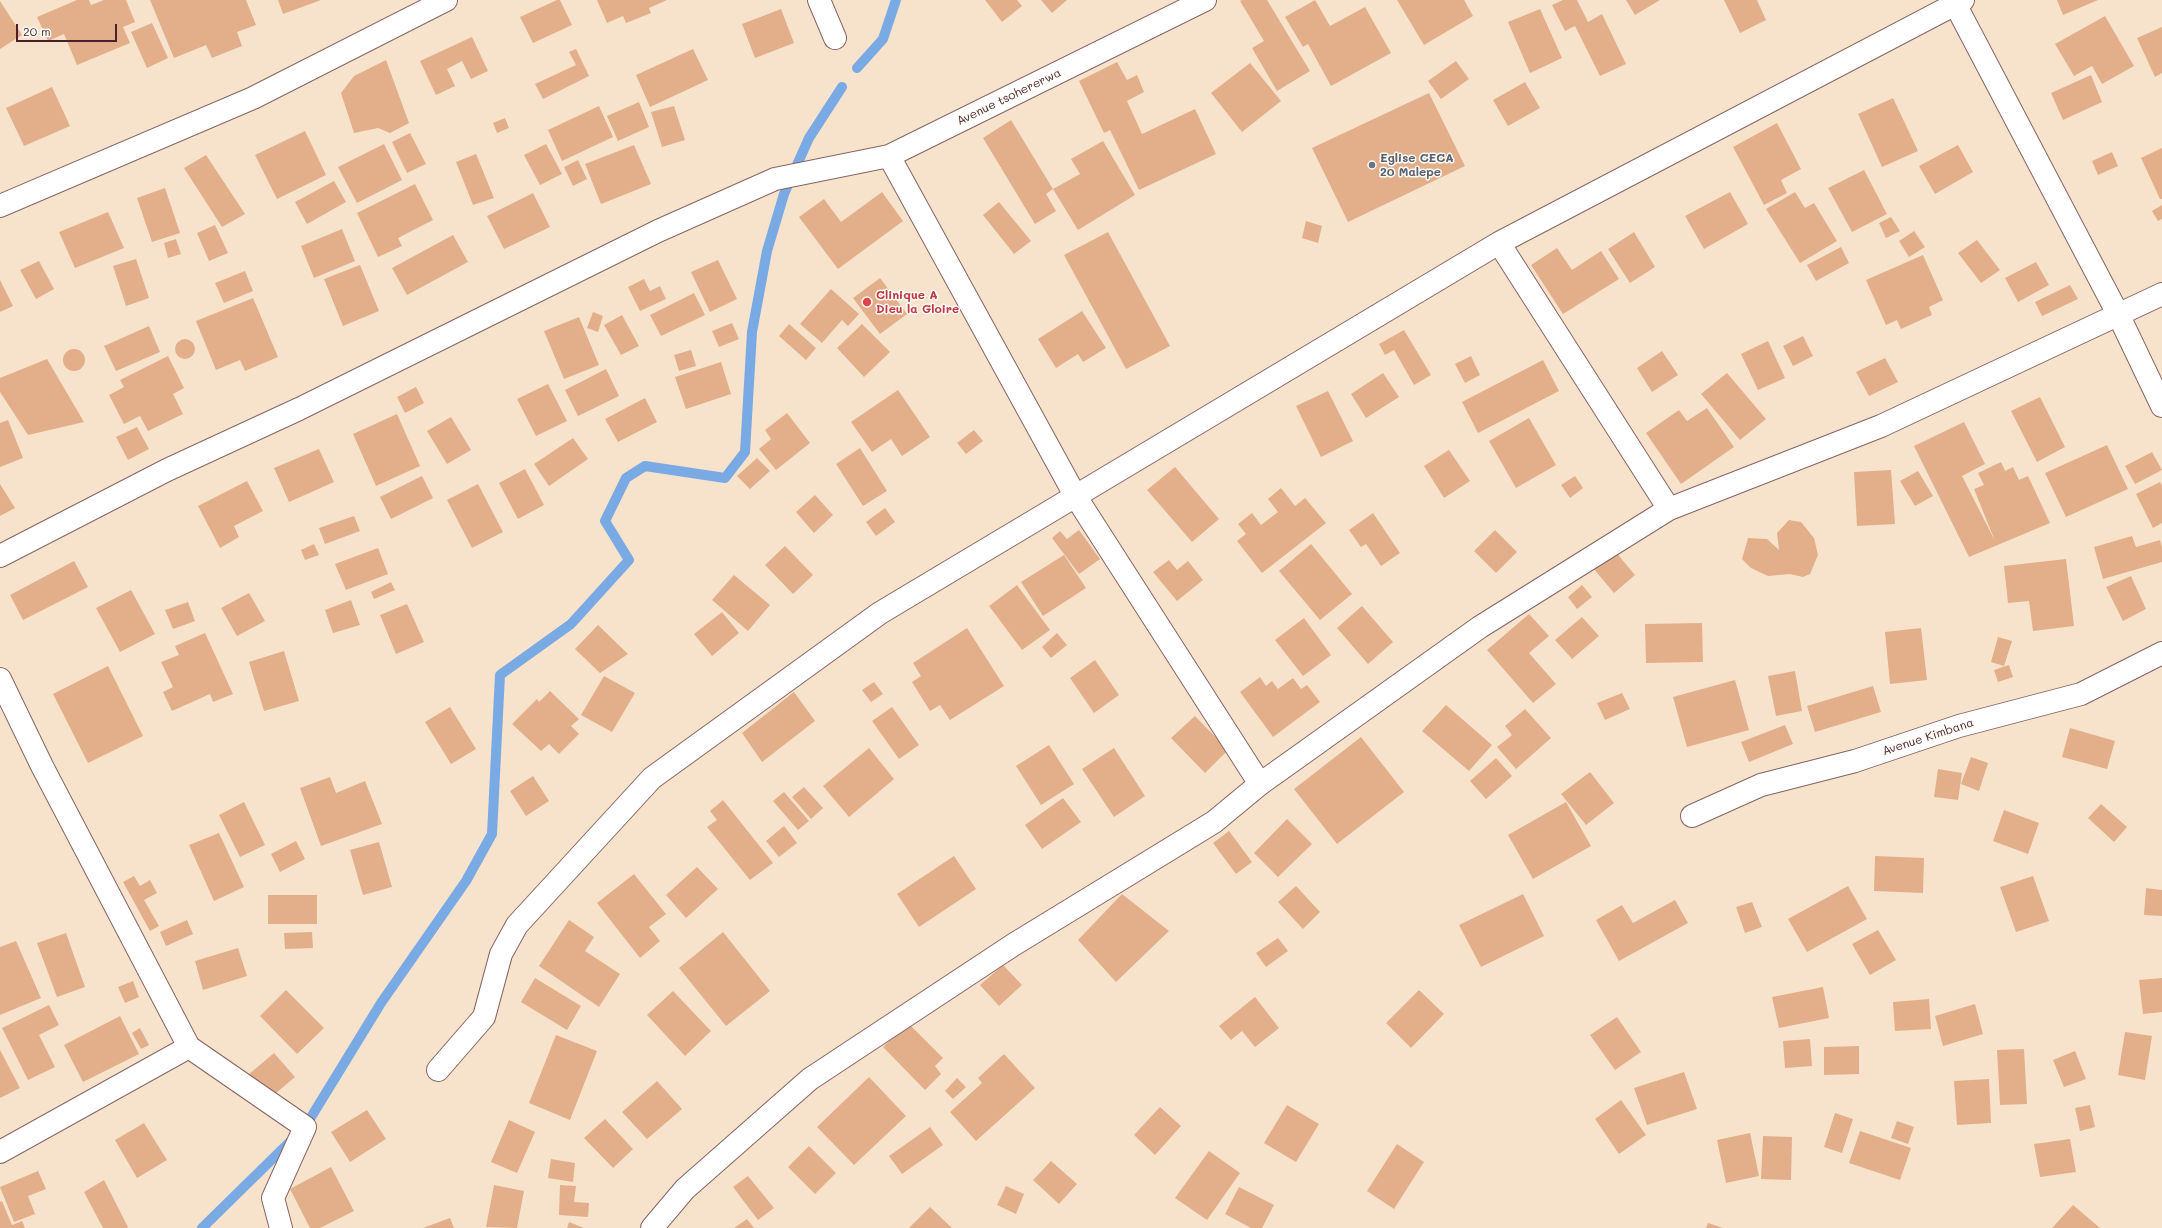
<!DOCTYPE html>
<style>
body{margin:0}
#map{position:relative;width:2162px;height:1228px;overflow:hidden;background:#f7e3cc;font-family:Mali,sans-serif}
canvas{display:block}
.scale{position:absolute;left:16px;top:24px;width:101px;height:18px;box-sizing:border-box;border:2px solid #4a1f2b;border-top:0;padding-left:5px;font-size:12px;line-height:14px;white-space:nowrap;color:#4a1f2b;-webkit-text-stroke:3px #fdfcf7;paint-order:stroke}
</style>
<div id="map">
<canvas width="2162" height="1228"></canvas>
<div class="scale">20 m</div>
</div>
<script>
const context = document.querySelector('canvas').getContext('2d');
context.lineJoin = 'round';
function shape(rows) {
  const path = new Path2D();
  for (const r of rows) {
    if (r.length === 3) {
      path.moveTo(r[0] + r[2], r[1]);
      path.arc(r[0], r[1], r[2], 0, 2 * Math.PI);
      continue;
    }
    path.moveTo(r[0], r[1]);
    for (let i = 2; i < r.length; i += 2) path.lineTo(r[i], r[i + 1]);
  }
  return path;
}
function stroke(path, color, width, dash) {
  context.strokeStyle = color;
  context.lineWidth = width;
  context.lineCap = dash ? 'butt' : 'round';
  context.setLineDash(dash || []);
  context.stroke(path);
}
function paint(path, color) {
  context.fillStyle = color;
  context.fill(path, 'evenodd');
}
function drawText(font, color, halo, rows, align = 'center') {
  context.font = font + ' Mali,sans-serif';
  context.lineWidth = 3;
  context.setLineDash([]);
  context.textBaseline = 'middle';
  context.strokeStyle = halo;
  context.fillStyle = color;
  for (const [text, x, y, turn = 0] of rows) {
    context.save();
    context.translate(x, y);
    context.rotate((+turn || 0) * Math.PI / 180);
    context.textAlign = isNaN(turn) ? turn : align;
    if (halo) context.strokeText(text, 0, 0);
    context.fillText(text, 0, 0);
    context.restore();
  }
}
stroke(shape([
 [857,68,883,39,896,0],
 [202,1228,305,1127,381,1003,466,881,492,834,500,675,571,624,629,560,605,521,626,478,645,466,725,478,745,452,752,332,767,251,784,194,809,138,842,87]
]), '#79aae4', 10);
paint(shape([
 [77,0,89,0,91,5,104,0,126,0,135,22,123,27,130,43,77,65,64,34,48,41,37,17],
 [150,0,246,0,256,25,237,32,242,46,212,58,206,45,174,58],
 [278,0,321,0,283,14],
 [557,0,560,0,572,25,533,43,520,17],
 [597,0,667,0,649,8,651,13,626,23,623,16,607,23],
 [985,0,1017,0,1022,6,1002,22],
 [1041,0,1067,0,1052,13],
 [1242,0,1267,0,1310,71,1277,91,1252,48,1264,41,1240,1],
 [1315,0,1330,26,1365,7,1391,53,1331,86,1308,44,1303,47,1285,17],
 [1397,0,1464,0,1473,16,1424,45],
 [1563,0,1577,0,1588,22,1602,14,1626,64,1600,76,1575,26,1565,31,1552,5],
 [1626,0,1660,0,1635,15],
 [1724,0,1757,0,1766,20,1740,33],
 [2057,0,2098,0,2063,15],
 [0,1,22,35,0,49],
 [781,9,794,43,755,58,742,24],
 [1540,9,1562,58,1530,73,1508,22],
 [2105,16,2134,66,2102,84,2092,66,2074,76,2055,44],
 [152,23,168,58,147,68,131,32],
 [2162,27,2162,73,2155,77,2137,38],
 [472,37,488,71,471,79,462,61,447,69,455,86,436,95,420,61],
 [576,49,589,76,543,99,535,84,576,65,569,52],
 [693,49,708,80,650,107,636,75],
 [386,60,409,123,390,133,378,128,354,133,341,93,354,76],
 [1456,61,1469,79,1441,99,1428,81],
 [1117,62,1127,80,1137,75,1144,92,1127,101,1142,134,1195,109,1216,154,1139,190,1110,130,1104,133,1079,81],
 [1250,63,1281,101,1242,132,1211,93],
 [2091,75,2102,102,2063,120,2051,93],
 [1525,82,1540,108,1508,126,1493,100],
 [52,87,70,126,24,146,6,108],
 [1429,93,1465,166,1348,222,1312,148],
 [1893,98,1918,151,1882,167,1858,114],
 [639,102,649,127,618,141,607,116],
 [599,106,613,137,562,161,548,130],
 [674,106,685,140,662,147,651,112],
 [505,118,509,128,497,133,493,123],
 [1011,120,1053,189,1046,194,1056,211,1035,224,983,138],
 [1777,123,1801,169,1781,180,1787,193,1764,205,1733,147],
 [305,131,326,175,277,199,255,155],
 [410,133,426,164,407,173,392,142],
 [1103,141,1135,195,1078,230,1053,189,1080,174,1071,159],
 [384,144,402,180,357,203,338,167],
 [546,144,562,174,540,185,524,155],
 [634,145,651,184,601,204,585,164],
 [1958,145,1973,172,1935,194,1919,166],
 [2162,148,2162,199,2160,199,2141,158],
 [2112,152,2118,166,2098,175,2092,161],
 [476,154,494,198,473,205,456,162],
 [206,155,245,214,222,227,184,168],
 [578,160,587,179,573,186,564,167],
 [1864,170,1887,214,1852,232,1828,188],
 [334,181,346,202,307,224,295,202],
 [415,184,433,220,398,238,402,246,378,257,357,213],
 [165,188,180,233,152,242,137,198],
 [882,192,903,221,838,269,799,217,824,199,841,222],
 [1730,192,1748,224,1704,249,1685,216],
 [1795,192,1805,208,1814,203,1837,241,1800,263,1766,209],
 [533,193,550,227,504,249,487,216],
 [999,202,1031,241,1014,254,983,215],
 [2162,205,2162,219,2158,221,2152,211],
 [108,212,124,248,75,268,59,232],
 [1891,217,1900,231,1886,238,1879,223],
 [1306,221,1322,226,1318,243,1302,238],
 [215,225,228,253,209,261,197,233],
 [342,229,355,261,314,278,301,246],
 [1914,231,1925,247,1909,257,1899,241],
 [1108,232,1170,346,1126,369,1064,255],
 [1634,232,1655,267,1630,283,1608,249],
 [453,235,468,262,407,295,392,268],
 [176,239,181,254,168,258,164,243],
 [1977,240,2000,270,1981,283,1958,253],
 [1841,247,1849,263,1816,281,1807,265],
 [1557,248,1572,270,1601,251,1619,279,1563,314,1531,265],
 [1923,255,1943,300,1929,307,1932,315,1901,329,1897,320,1886,325,1866,280],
 [136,259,149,298,126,306,113,266],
 [718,260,737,299,710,312,691,272],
 [39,261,54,289,36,299,20,270],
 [2036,262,2049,285,2018,302,2005,278],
 [360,265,379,311,343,326,324,279],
 [245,271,253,291,224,303,215,283],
 [880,278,907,314,880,334,853,298],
 [644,279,650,291,660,286,666,299,640,311,628,287],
 [0,280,13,306,0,312],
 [2070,285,2078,299,2042,316,2035,302],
 [831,289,859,314,848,326,842,320,822,343,800,324],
 [694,293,705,315,661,336,650,315],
 [253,298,278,357,245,371,240,360,216,370,196,321],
 [1082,311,1106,348,1083,362,1078,354,1056,368,1038,339],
 [593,312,603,316,598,332,587,328],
 [622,315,639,346,621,355,604,325],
 [579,317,599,365,564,379,544,331],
 [732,323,739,339,719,347,712,331],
 [789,324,816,348,806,360,779,336],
 [862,324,890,352,864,377,837,348],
 [149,326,160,352,116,371,104,346],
 [1404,330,1431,375,1414,385,1394,350,1385,355,1379,344],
 [1803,336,1813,356,1793,366,1783,346],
 [185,349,10],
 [1768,341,1785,378,1758,390,1741,354],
 [74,360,11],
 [691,350,696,366,679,371,674,355],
 [1662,351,1678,375,1652,392,1637,368],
 [168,356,184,388,173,394,183,414,148,431,140,416,124,424,109,395,124,387,120,380],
 [1471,356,1480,375,1465,383,1455,364],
 [1885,358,1898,382,1869,396,1856,372],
 [47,359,84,422,28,435,0,392,0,378],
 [1543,360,1559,391,1478,433,1462,402],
 [721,362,731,394,686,409,675,377],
 [606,369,619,396,578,416,565,390],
 [1383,373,1399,397,1366,418,1351,394],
 [1727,373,1766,419,1740,440,1701,394],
 [548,384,567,421,536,436,517,399],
 [416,387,424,403,405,413,397,397],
 [898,390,930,437,902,456,891,439,872,452,851,422],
 [1328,391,1353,441,1321,457,1296,406],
 [2040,397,2065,447,2037,462,2011,411],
 [645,398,657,422,618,442,605,419],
 [1707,408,1734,447,1681,484,1646,433,1679,410,1687,421],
 [787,413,810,443,776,470,759,449,771,439,765,430],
 [397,414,420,466,376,486,353,434],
 [451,417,471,450,447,464,427,431],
 [1529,418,1556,465,1516,488,1489,441],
 [8,420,23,458,0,467,0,423],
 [1964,422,1985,464,1962,476,1995,541,1974,489,1984,485,1978,473,2001,462,2005,471,2013,467,2019,480,2028,476,2050,523,1969,557,1914,446],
 [137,427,149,449,128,460,116,437],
 [974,430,983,441,966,454,957,443],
 [573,438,588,459,549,486,534,464],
 [2107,445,2128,489,2066,517,2045,473],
 [860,448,887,491,863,506,836,464],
 [319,449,334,482,289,502,274,468],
 [1449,450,1470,481,1444,498,1424,466],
 [2152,452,2162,470,2135,484,2125,466],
 [757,458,770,471,750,489,737,476],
 [1175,467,1219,519,1192,542,1147,490],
 [525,469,544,505,518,519,499,483],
 [1891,470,1895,524,1857,526,1854,472],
 [1918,471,1933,496,1915,506,1900,481],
 [422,476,433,498,391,519,380,497],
 [1575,476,1583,488,1570,498,1561,485],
 [247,481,263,511,234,526,239,537,220,548,198,506],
 [2160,482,2162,486,2162,523,2153,528,2136,494],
 [0,484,15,508,0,516],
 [478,484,503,532,472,548,447,500],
 [1281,488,1295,506,1305,498,1326,523,1262,573,1237,541,1246,534,1238,524,1252,513,1261,525,1278,512,1268,499],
 [815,495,833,515,814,533,796,512],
 [885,508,895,522,876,536,866,522],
 [1373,513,1400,553,1381,566,1366,544,1361,547,1349,530],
 [354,516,360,531,325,544,319,528],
 [1789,520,1801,522,1814,538,1818,555,1810,574,1803,577,1790,574,1768,576,1751,568,1742,559,1748,538,1767,539,1779,550,1777,533],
 [1079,530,1100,559,1079,574,1052,538,1060,531,1067,539],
 [1495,530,1517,552,1496,573,1474,551],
 [2132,536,2136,547,2160,540,2162,548,2162,562,2103,579,2094,547],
 [314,544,319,555,305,560,301,550],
 [1311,544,1352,594,1320,620,1279,571],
 [785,546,813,575,793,594,765,565],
 [378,548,388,574,346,590,335,564],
 [1614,550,1635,575,1614,593,1593,568],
 [1064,555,1086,588,1043,616,1021,582],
 [2066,559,2074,626,2033,631,2029,601,2008,603,2004,566],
 [1169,560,1177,570,1188,561,1203,580,1177,601,1153,572],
 [74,561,88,587,23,620,10,595],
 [734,575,770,605,748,631,712,600],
 [2131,576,2146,609,2123,621,2106,587],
 [391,582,395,590,374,599,371,592],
 [1017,585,1050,630,1022,650,989,606],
 [1582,585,1592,597,1577,609,1568,597],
 [131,590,155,634,120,652,96,608],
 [249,593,265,621,237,636,221,608],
 [351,600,360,625,333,633,325,610],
 [188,602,195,621,173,629,165,610],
 [407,604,424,642,396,654,380,615],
 [1362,606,1393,642,1368,664,1337,628],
 [722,612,739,633,712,656,694,634],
 [1529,614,1549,636,1529,653,1556,684,1533,703,1487,650],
 [1582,617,1599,636,1572,659,1555,640],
 [1304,618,1331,655,1303,676,1275,640],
 [1702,623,1703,662,1646,663,1645,624],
 [598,625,628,654,600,673,575,649],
 [967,628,1004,686,950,720,940,705,930,711,912,682,921,676,913,663],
 [1921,628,1927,680,1890,684,1885,632],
 [205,633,233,694,213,702,210,694,172,711,163,692,173,687,161,662,179,655,175,646],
 [1057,633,1067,645,1051,658,1042,647],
 [1998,637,2012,641,2004,666,1991,662],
 [284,651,299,701,264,711,249,662],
 [1095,660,1119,695,1094,713,1070,678],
 [2009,665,2013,677,1998,682,1994,670],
 [108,666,143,736,88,763,53,694],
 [1795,671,1802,711,1776,716,1768,676],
 [604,676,635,693,612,732,581,715],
 [1260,677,1266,686,1272,681,1278,689,1293,678,1301,689,1307,685,1320,702,1273,737,1240,692],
 [1735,680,1749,730,1687,747,1673,697],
 [874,682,883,694,871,702,862,690],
 [1873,686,1881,712,1815,732,1807,706],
 [550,691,579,719,571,726,579,734,559,754,549,744,541,751,512,724,537,699,539,702],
 [794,692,815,721,762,762,742,733],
 [1622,693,1630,709,1605,720,1597,703],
 [1446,705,1492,745,1469,771,1422,731],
 [450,707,476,749,451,764,425,722],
 [892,707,919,745,899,759,872,721],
 [1525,709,1551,738,1516,769,1497,747,1512,735,1505,726],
 [1195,716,1228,750,1205,773,1171,738],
 [1785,725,1793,744,1749,762,1741,742],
 [2070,728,2115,741,2107,769,2062,757],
 [1361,737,1404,792,1337,844,1294,789],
 [1049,745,1074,784,1041,805,1016,766],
 [869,748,894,779,849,817,823,786],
 [1114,748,1145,796,1114,817,1082,769],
 [1971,757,1988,763,1979,791,1961,784],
 [1496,758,1512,776,1486,799,1470,781],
 [1938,769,1962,773,1958,800,1934,797],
 [1590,772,1614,803,1586,825,1561,794],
 [533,776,549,801,526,816,510,791],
 [330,777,336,793,365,781,382,824,321,846,300,788],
 [804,787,823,808,811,819,792,797],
 [784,792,809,821,798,830,773,801],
 [1063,798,1081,822,1042,849,1025,825],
 [723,800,773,863,750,880,707,827,717,820,710,811],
 [244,802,265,845,240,857,219,815],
 [1566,802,1591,846,1533,879,1508,835],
 [2101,804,2127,827,2114,842,2088,818],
 [2004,810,2039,823,2028,854,1993,841],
 [1287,819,1312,844,1278,877,1254,853],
 [784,826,797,843,779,857,766,841],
 [1229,831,1252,862,1236,874,1213,843],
 [219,833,244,887,214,901,189,845],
 [296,841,305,859,280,872,271,854],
 [379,842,392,887,363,895,350,850],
 [954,856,976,889,919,927,897,894],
 [1875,856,1924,858,1923,893,1874,891],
 [697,867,718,889,686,918,666,895],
 [634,874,666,914,649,927,660,941,640,958,597,903],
 [134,876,140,886,150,880,157,893,144,900,159,926,150,931,123,882],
 [2033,876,2049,921,2016,932,2000,887],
 [1296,886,1320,912,1303,929,1278,902],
 [1848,886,1867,919,1807,952,1788,919],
 [2146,888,2162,890,2162,916,2144,915],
 [1122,894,1169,931,1116,982,1078,940],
 [1523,894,1544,936,1481,967,1459,925],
 [268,895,317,895,317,924,268,924],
 [1675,900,1688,923,1619,961,1596,920,1622,905,1633,923],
 [1752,902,1762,927,1745,933,1736,907],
 [187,920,193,934,166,946,160,932],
 [569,920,594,937,585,951,620,974,599,1007,539,966],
 [1878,930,1896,960,1870,975,1852,944],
 [312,932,313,948,285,949,284,933],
 [723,932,770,991,726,1026,679,968],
 [66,933,85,987,57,997,37,943],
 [1278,938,1288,951,1266,967,1256,953],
 [16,941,41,998,0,1015,0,947],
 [238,948,247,976,203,990,195,961],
 [1003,965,1022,985,999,1006,980,985],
 [535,978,581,1006,567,1030,521,1002],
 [2162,978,2162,1012,2143,1014,2139,980],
 [133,981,139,997,125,1003,118,987],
 [1823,987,1829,1018,1779,1028,1772,997],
 [286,990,324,1028,297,1054,260,1016],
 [1419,990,1444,1014,1411,1048,1386,1023],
 [673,991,711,1031,685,1056,647,1015],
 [1255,997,1279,1028,1255,1047,1242,1031,1231,1040,1219,1026],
 [1929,999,1931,1029,1895,1031,1893,1002],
 [1975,1004,1983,1034,1943,1046,1935,1016],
 [49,1005,59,1025,39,1035,55,1067,28,1080,2,1028],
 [120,1016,139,1054,83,1082,64,1045],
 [1617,1017,1641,1052,1615,1070,1590,1035],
 [908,1023,943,1058,935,1066,941,1074,925,1090,883,1047],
 [140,1028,149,1045,141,1049,132,1033],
 [2125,1032,2152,1036,2145,1080,2118,1075],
 [556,1035,597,1051,570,1120,529,1103],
 [1810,1039,1812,1066,1785,1068,1783,1041],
 [1859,1046,1859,1074,1824,1075,1824,1047],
 [2024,1049,2027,1104,2000,1105,1997,1050],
 [0,1050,20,1088,0,1098],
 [2075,1051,2086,1079,2064,1087,2053,1060],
 [274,1053,295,1077,269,1099,248,1075],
 [1004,1054,1035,1088,976,1141,950,1112,982,1083,978,1078],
 [1684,1072,1697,1109,1647,1125,1634,1088],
 [869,1077,906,1116,854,1165,817,1127],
 [957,1078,966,1087,953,1099,945,1091],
 [1989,1079,1991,1123,1957,1125,1954,1081],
 [657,1081,682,1109,647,1139,622,1112],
 [1621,1100,1646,1135,1619,1154,1595,1119],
 [1287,1105,1319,1124,1296,1162,1264,1143],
 [2090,1105,2095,1127,2080,1131,2075,1108],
 [1160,1107,1181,1126,1155,1155,1134,1135],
 [367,1110,386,1139,350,1162,331,1132],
 [1835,1113,1853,1119,1842,1153,1824,1147],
 [605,1119,633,1149,613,1168,584,1138],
 [509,1120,535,1132,517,1173,491,1162],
 [1897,1121,1914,1127,1908,1144,1891,1138],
 [144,1123,167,1160,137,1178,115,1140],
 [930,1127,943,1145,902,1174,889,1156],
 [1860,1131,1911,1148,1900,1180,1849,1163],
 [1750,1133,1759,1176,1726,1183,1717,1140],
 [1763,1136,1792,1137,1791,1180,1761,1179],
 [2070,1139,2076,1172,2040,1177,2034,1144],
 [1397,1144,1424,1162,1394,1209,1367,1191],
 [809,1146,836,1173,815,1194,788,1167],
 [1209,1151,1240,1173,1207,1220,1175,1198],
 [551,1159,575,1163,573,1182,548,1178],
 [1051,1161,1077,1184,1059,1204,1033,1180],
 [331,1167,354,1211,320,1228,310,1228,290,1189],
 [38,1171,46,1189,28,1196,35,1214,14,1222,0,1187],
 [748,1176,774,1208,758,1220,733,1187],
 [104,1180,128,1227,127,1228,103,1228,84,1192],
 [494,1185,524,1191,517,1228,486,1227],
 [560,1185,576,1186,574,1202,589,1203,588,1217,559,1215],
 [1006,1186,1024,1194,1016,1214,997,1205],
 [1239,1187,1274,1205,1262,1228,1251,1228,1225,1214],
 [2,1201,12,1225,22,1221,25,1228,0,1228,0,1202],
 [2073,1205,2100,1228,2052,1228],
 [930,1207,952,1228,909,1228],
 [450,1218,454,1228,423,1228],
 [747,1219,754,1228,734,1228],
 [569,1222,584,1228,567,1228],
 [1708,1223,1723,1228,1706,1228]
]), '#e2af8a');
const minor = shape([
 [819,0,835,38],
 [1953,0,2118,314,2162,406],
 [889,156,1076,497,1260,784],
 [0,206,253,98,446,0],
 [1499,243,1669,509],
 [0,556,167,470,299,409,658,231,775,179,889,156,1205,0],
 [0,679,42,766,189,1047,305,1127,273,1198,281,1228],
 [1692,816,1761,785,1855,761,1959,726,2081,694,2162,653],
 [438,1070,484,1017,501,954,517,925,652,778,880,613,1499,243,1963,0],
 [0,1152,189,1047],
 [652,1228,685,1189,810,1079,1013,945,1214,822,1260,784,1480,627,1669,509,1881,426,2162,294]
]);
stroke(minor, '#876463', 24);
stroke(minor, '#fff', 22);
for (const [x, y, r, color] of [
 [1372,165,4,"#6b7280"],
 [867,302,5,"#e0444e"]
]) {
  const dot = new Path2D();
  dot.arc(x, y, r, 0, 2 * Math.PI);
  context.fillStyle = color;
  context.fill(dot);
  stroke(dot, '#fdfcf7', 1.5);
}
drawText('12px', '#4a1f2b', '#fdfcf7', [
 ["Avenue tsohererwa",1009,97,-26],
 ["Avenue Kimbana",1928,737,-18]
]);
drawText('bold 12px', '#5b616d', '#fdfcf7', [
 ["Eglise CECA",1380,158],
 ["20 Malepe",1380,172]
], 'left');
drawText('bold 12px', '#be3a42', '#fdfcf7', [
 ["Clinique A",876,295],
 ["Dieu la Gloire",876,309]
], 'left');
</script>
